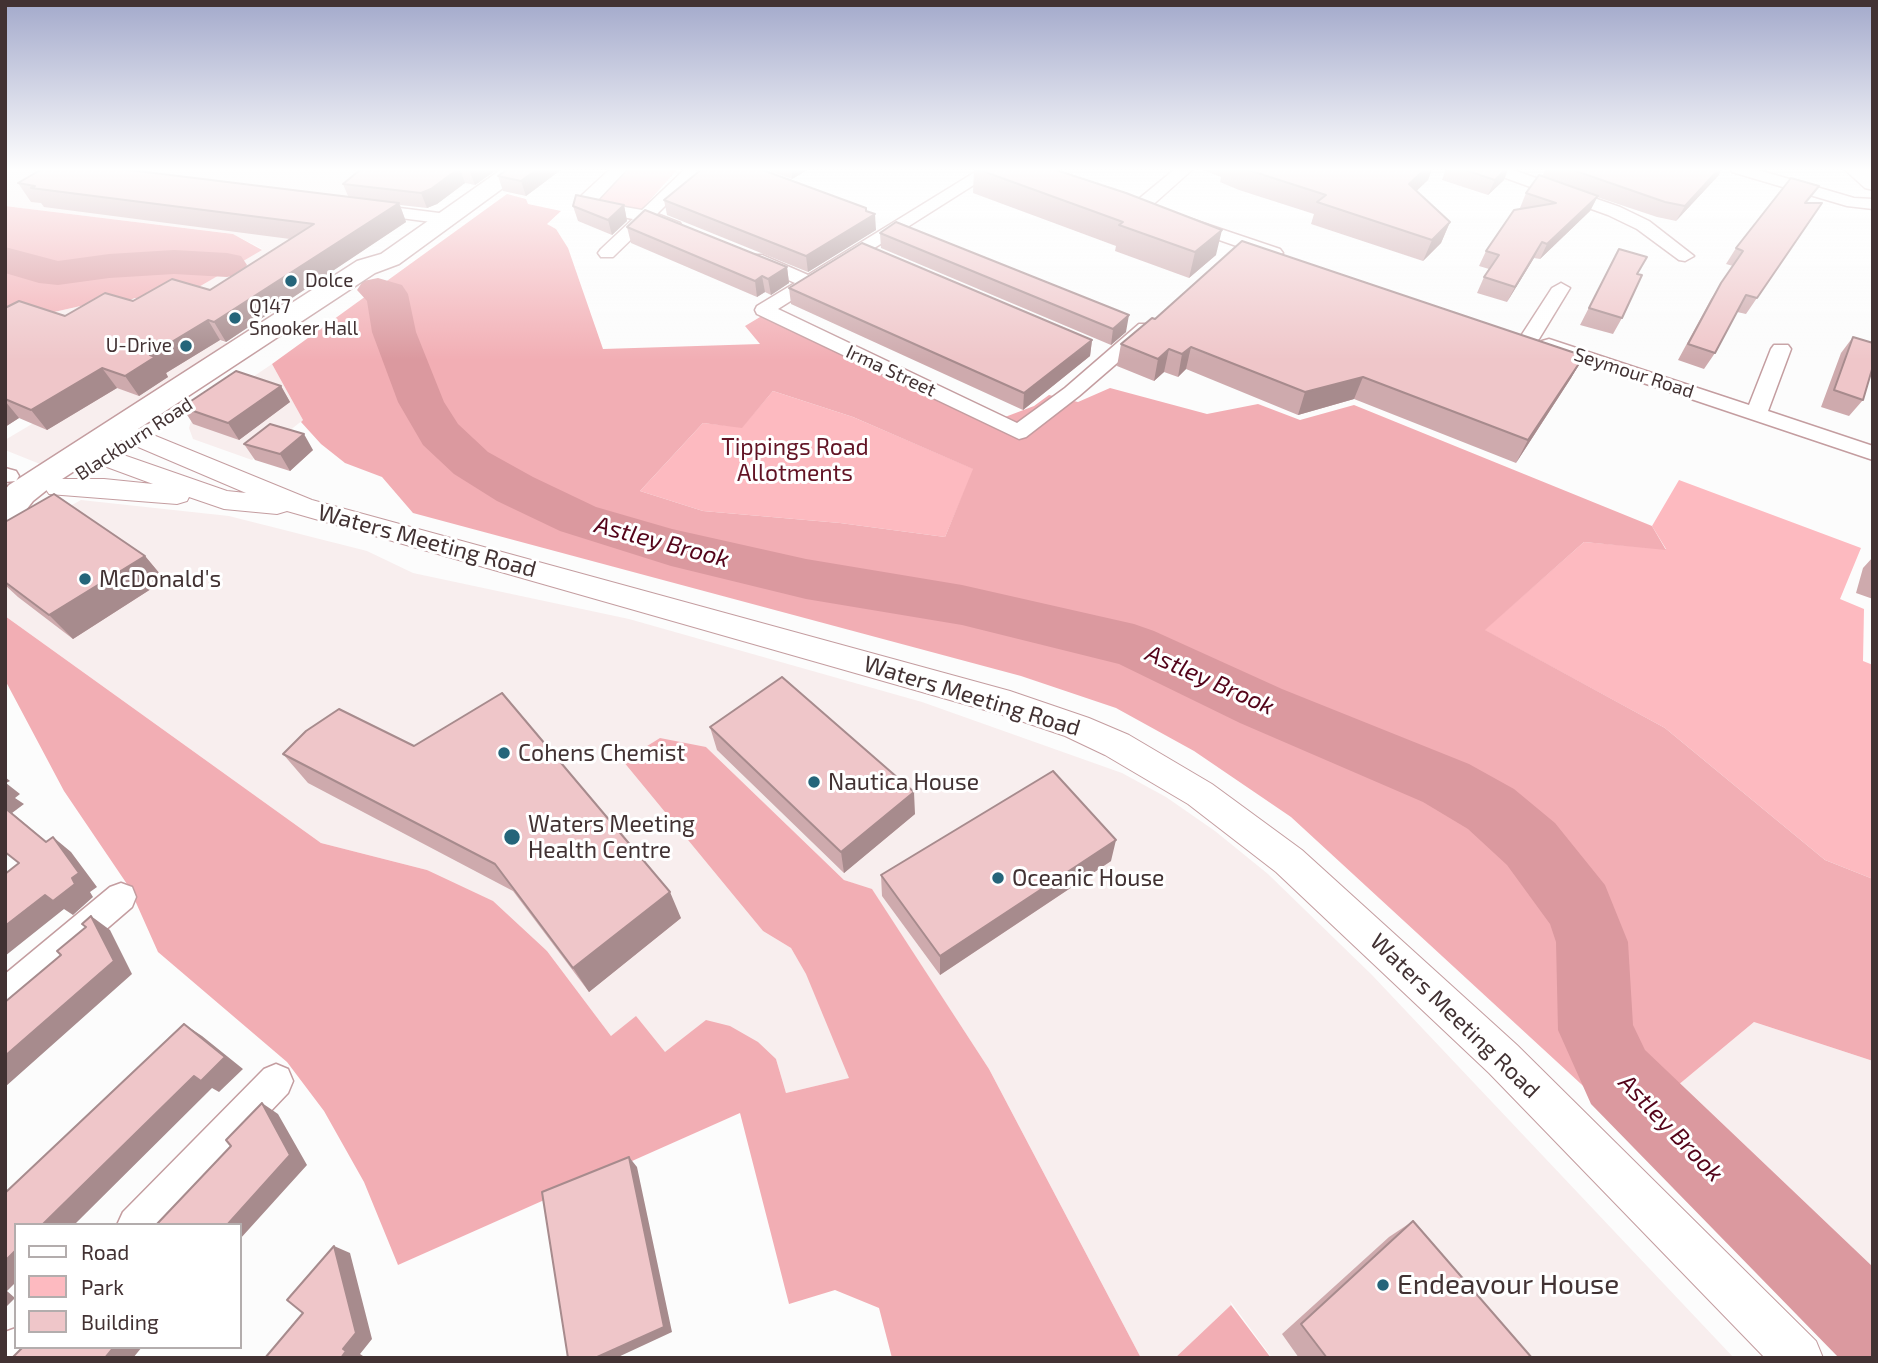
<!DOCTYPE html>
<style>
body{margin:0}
#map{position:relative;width:1878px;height:1363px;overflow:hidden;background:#fcfcfc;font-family:"Exo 2",sans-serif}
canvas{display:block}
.frame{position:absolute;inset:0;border:7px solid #423233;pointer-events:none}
.legend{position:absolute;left:14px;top:1223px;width:228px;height:126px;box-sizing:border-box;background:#fff;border:2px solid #b3adad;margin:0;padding:9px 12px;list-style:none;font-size:21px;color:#423233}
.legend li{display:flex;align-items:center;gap:14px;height:35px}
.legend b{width:35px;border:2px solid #b3adad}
</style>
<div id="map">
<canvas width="1878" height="1363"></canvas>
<div class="frame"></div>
<ul class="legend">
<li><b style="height:9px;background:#fff"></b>Road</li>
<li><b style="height:19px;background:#fdbac0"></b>Park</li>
<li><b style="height:19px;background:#efc6c9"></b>Building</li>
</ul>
</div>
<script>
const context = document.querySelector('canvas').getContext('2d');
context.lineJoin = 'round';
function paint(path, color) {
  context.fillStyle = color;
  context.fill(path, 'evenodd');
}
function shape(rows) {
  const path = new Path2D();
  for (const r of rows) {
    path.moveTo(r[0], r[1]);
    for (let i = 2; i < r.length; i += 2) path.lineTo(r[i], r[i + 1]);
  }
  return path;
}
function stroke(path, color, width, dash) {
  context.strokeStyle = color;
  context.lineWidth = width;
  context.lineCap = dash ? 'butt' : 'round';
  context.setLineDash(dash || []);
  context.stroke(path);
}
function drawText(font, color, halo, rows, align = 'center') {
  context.font = font + ' "Exo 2",sans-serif';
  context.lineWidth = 6;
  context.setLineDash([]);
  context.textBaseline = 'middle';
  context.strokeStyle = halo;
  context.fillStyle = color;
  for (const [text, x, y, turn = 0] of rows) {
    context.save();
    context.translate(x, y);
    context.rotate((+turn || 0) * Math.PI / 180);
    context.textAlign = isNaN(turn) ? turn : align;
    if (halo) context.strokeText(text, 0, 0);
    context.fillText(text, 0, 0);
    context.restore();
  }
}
paint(shape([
 [5,169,362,169,376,171,331,210,221,294,197,288,262,249,233,234,5,206],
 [135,298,168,305,187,329,229,344,40,464,5,450,5,440,74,399,10,322,85,305,103,311],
 [272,364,303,420,252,460,193,439,189,428,192,418],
 [81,500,229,516,367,551,413,573,629,619,922,702,1122,773,1166,797,1215,831,1268,874,1372,975,1734,1358,1272,1358,1230,1301,1231,1305,1175,1358,1141,1358,989,1069,872,890,844,880,706,747,731,889,763,931,791,948,806,973,850,1078,786,1093,776,1059,665,1052,611,1036,547,951,427,870,321,843,5,616,5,542],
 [1754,1022,1873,1061,1873,1271,1677,1086]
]), '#f8eeee');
paint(shape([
 [625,169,678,169,641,210,599,203,600,194],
 [773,391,853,417,974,469,945,537,840,523,703,511,640,491,703,423,742,427],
 [1679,480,1861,548,1840,599,1864,609,1863,661,1873,665,1873,879,1825,860,1665,728,1484,630,1584,542,1666,549,1652,526]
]), '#fdbac0');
paint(shape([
 [507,194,526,199,528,204,561,211,547,224,556,229,568,248,603,349,760,344,745,326,775,308,1005,417,1034,406,1049,395,1078,402,1110,388,1207,414,1258,404,1300,420,1354,405,1652,526,1666,550,1584,542,1485,630,1665,728,1825,860,1873,879,1873,1061,1754,1022,1677,1086,1873,1271,1873,1358,1868,1358,1807,1292,1291,817,1194,751,1116,708,1021,676,413,513,382,477,345,463,321,444,301,422,303,420,272,364],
 [773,391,853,417,973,469,945,537,840,523,703,511,640,491,703,423,742,428],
 [5,206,233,234,262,250,168,305,135,298,103,311,85,305,10,322,5,321],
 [5,616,321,843,427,870,493,901,547,951,611,1036,636,1016,665,1052,706,1020,730,1026,758,1042,776,1059,786,1093,849,1078,806,974,791,948,763,931,623,761,660,738,706,747,844,880,872,889,989,1069,1141,1358,892,1358,879,1308,835,1290,789,1304,740,1113,398,1265,364,1182,324,1111,287,1062,158,952,129,887,64,791,5,680],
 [1231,1305,1271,1358,1175,1358]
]), '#f2aeb4');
paint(shape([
 [5,247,58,261,109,254,174,250,227,253,241,256,247,265,241,274,227,277,174,274,109,278,58,285,39,283,5,273,5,247],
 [378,278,402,285,408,294,416,332,444,402,458,424,488,452,533,477,596,507,672,529,806,559,962,585,1134,624,1154,631,1282,689,1469,764,1514,789,1555,823,1605,885,1628,942,1633,1025,1645,1050,1873,1267,1873,1358,1839,1358,1591,1104,1558,1030,1556,942,1550,924,1507,865,1468,829,1423,802,1240,723,1119,664,962,625,806,599,671,566,560,531,497,501,454,474,423,445,398,402,372,332,367,301,357,290,363,281,378,278]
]), '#db999f');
const minor = shape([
 [610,169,627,169,596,202,642,210,685,169,702,169,657,214,680,223,682,227,680,231,674,232,648,223,613,257,601,257,598,253,601,249,633,219,589,211,581,206,579,199,581,196,610,169],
 [980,169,999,169,778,309,1017,423,1065,388,1139,324,1153,324,1156,328,1153,332,1079,396,1026,437,1019,439,757,314,755,310,757,306,795,283,750,263,747,259,750,255,762,255,808,275,980,169],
 [1175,169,1193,169,1147,210,1135,210,1133,206,1135,202,1175,169],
 [1487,169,1510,169,1620,207,1649,221,1694,256,1685,261,1679,260,1637,229,1608,215,1489,172,1487,169],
 [1730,169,1755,169,1854,198,1873,199,1873,209,1847,206,1732,172,1730,169],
 [368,204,447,214,455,219,447,224,362,213,360,209,368,204],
 [1188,218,1280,249,1283,253,1274,258,1268,257,1182,227,1180,223,1188,218],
 [1561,283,1570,288,1539,339,1529,345,1522,343,1519,339,1552,288,1561,283],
 [1549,339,1749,405,1771,349,1774,345,1788,345,1791,349,1768,411,1873,446,1873,460,1542,349,1539,345,1542,341,1549,339],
 [5,468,16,471,19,476,16,481,5,482,5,468],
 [121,883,132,887,136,897,132,907,17,1006,5,1011,5,974,110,887,121,883],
 [276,1064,288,1069,293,1081,288,1093,162,1225,117,1225,123,1212,264,1069,276,1064],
 [16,1328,16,1347,38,1347,33,1358,5,1358,5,1332,16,1328]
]);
const tertiary = shape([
 [119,421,312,500,1010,691,1089,718,1129,735,1212,784,1302,850,1517,1045,1816,1341,1823,1358,1765,1358,1489,1073,1276,872,1188,804,1105,755,1065,736,1006,716,287,511,277,514,224,509,189,497,187,501,177,504,49,494,45,488,49,482,58,479,104,479,153,484,77,456,73,450,77,444,86,442,227,491,246,493,110,435,106,429,110,423,119,421]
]);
const trunk = shape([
 [502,169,529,169,399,264,375,273,53,485,33,501,19,519,5,522,5,490,9,485,357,261,381,254,502,169],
 [1844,169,1870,169,1873,171,1873,190,1865,188,1844,169]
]);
stroke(minor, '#c49da0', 3);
stroke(tertiary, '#c49da0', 2);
stroke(trunk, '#c49da0', 3);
paint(minor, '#fff');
paint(tertiary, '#fff');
paint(trunk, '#fff');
paint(shape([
 [361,169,498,169,475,185,465,183,437,204,427,208,400,205,406,222,226,342,220,340,166,373,168,377,139,396,117,388,47,430,19,418,5,427,5,308,65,316,133,301,210,290,290,239,44,207,41,203,31,202,18,183,348,196,343,184],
 [508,169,562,169,526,196,503,191,498,176],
 [696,169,760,169,866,211,876,230,808,272,667,215,664,200,697,173],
 [764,169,809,169,792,179],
 [974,169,1053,169,1216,255,1189,278,1115,251,1116,246,973,193],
 [1200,169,1432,169,1428,180,1416,191,1450,222,1441,243,1423,261,1311,224,1314,214,1239,190,1220,182,1221,177],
 [1446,169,1508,169,1504,180,1488,195,1442,180],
 [1545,169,1722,169,1718,176,1676,221,1657,217,1597,197,1590,211,1540,259,1534,258,1507,302,1477,293,1484,277,1489,269,1479,266,1486,251,1522,209,1520,208,1526,193,1542,176],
 [1808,203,1822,203,1746,314,1737,312,1715,353,1704,369,1678,360,1711,299,1733,266,1726,264,1736,248],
 [624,205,627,221,612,235,578,221,573,206],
 [627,227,787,267,789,283,771,295,765,292,757,297,631,243],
 [880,233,1126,332,1111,345,881,248],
 [1619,249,1637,274,1622,318,1613,334,1580,325],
 [789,288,1092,340,1090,356,1023,410,791,304],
 [1853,337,1863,400,1849,416,1821,407,1841,353],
 [1121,344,1584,356,1571,378,1516,463,1354,399,1298,415,1186,369,1178,377,1164,372,1154,381,1117,366],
 [281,386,290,402,239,440,193,424,182,407],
 [244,444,313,450,290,471,255,460],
 [5,522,145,556,165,580,73,639,18,597,5,585],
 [1873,557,1873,599,1856,593,1863,568],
 [710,727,915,814,844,873,717,750],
 [283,754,681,918,589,992,513,891,308,783],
 [1111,861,940,975,882,896,881,875],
 [1413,1221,1532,1358,1299,1358,1282,1334,1389,1237]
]), '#ceaaad');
paint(shape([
 [458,169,460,169,465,183,437,204,427,208,421,193],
 [471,169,498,169,475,185,469,170],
 [537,169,562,169,526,196,521,181],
 [791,169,809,169,792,179],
 [1425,169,1432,169,1428,180,1401,206,1409,184],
 [1506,169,1508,169,1504,180,1488,195,1495,180],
 [1719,169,1722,169,1718,176,1676,221,1685,206],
 [1598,196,1590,211,1540,259,1547,244],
 [399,203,406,222,226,342,214,322],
 [624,205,627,221,612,235,608,220],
 [875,214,876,230,808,272,806,256],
 [1450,222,1441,243,1423,261,1432,240],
 [1222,230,1216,255,1189,278,1195,252],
 [1542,242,1534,258,1507,302,1515,287],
 [787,267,789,283,771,295,768,279],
 [762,276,765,292,757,297,755,281],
 [1129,315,1126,332,1111,345,1113,329],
 [208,320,220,340,166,373,168,377,139,396,125,376,150,355],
 [1092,340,1090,356,1023,410,1024,393],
 [1191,347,1186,369,1178,377,1182,354],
 [1169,349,1164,372,1154,381,1158,359],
 [1584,356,1571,378,1516,463,1528,440],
 [102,368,117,388,47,430,31,410],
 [1363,377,1354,399,1298,415,1305,392],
 [281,386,290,402,239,440,228,423],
 [5,401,19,418,5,427],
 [304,434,313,450,290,471,280,454],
 [145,556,165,580,73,639,49,615],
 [5,777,10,781,6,783,20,794,15,798,24,804,12,813,65,857,5,808],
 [914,792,915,814,844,873,841,852],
 [53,837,71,852,97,887,90,892,93,897,73,915,64,909,5,956,5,926],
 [1116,840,1111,861,940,975,940,956],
 [670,892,681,918,589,992,573,968],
 [91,916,110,930,132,974,5,1087,5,1056,114,961],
 [184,1024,202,1036,243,1069,219,1092,212,1088,74,1225,42,1225],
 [262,1103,278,1114,307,1165,240,1239,240,1225,227,1225],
 [629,1157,637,1167,672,1332,616,1358,595,1358],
 [334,1246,350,1253,372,1339,360,1354,363,1356,362,1358,341,1358,343,1349],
 [16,1250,16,1282,7,1291,15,1298,5,1308,5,1261],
 [114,1347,142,1347,133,1358,105,1358]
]), '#a78b8d');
const building = shape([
 [42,169,121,169,399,203,214,322,208,320,150,355,155,357,125,376,102,368,31,410,5,399,5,308,19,301,65,316,105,293,133,301,172,279,210,290,314,224,31,188,35,186,18,183,42,169],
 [361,169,458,169,431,189,421,193,343,184,361,169],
 [508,169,537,169,521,181,498,176,508,169],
 [702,169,760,169,866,208,866,211,875,214,806,256,664,200,702,169],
 [977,169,1053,169,1126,193,1222,230,1195,252,1119,225,1123,222,977,169],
 [1245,169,1425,169,1409,184,1450,222,1432,240,1317,202,1326,195,1245,169],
 [1462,169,1506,169,1495,180,1462,169],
 [1570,169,1719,169,1685,206,1665,202,1570,169],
 [1539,175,1598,196,1547,244,1542,242,1515,287,1484,277,1499,255,1486,251,1514,210,1556,203,1526,193,1539,175],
 [1791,178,1819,186,1805,203,1822,203,1757,298,1746,295,1715,353,1688,344,1721,283,1743,251,1736,248,1791,178],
 [576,195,624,205,608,220,573,206,576,195],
 [645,210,787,267,768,279,762,276,755,281,627,227,645,210],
 [896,222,1129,315,1113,329,880,233,896,222],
 [1242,241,1584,356,1528,440,1363,377,1305,392,1191,347,1182,354,1169,349,1158,359,1121,344,1152,318,1155,319,1242,241],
 [862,243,1092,340,1024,393,789,288,862,243],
 [1619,249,1647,257,1637,274,1642,275,1622,318,1589,308,1619,249],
 [1853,337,1873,343,1873,366,1863,400,1834,390,1853,337],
 [236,371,281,386,228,423,182,407,236,371],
 [270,424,304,434,280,454,244,444,270,424],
 [54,494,145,556,49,615,5,582,5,522,54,494],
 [782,677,914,792,841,852,710,727,782,677],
 [502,693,670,892,573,968,495,864,283,754,306,731,339,709,414,746,502,693],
 [1053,771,1116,840,940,956,881,875,1053,771],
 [5,808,46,842,53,837,79,873,72,878,75,884,53,901,45,895,5,926,5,874,19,863,5,852,5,808],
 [91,916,114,961,5,1056,5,1002,61,955,57,951,86,927,82,924,91,916],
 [184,1024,225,1057,201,1081,194,1076,42,1225,16,1225,16,1250,5,1261,5,1193,184,1024],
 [262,1103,290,1155,227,1225,156,1225,231,1146,226,1140,262,1103],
 [629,1157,664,1327,595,1358,568,1358,542,1192,629,1157],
 [1413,1221,1532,1358,1327,1358,1301,1324,1413,1221],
 [334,1246,356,1333,343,1349,346,1351,341,1358,265,1358,303,1313,287,1300,334,1246],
 [23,1347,114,1347,105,1358,12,1358,23,1347]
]);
paint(building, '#efc6c9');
stroke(building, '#a78b8d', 2);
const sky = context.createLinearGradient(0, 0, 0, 360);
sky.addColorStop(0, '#a3a9cb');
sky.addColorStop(0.47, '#fefefe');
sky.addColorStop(1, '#fefefe00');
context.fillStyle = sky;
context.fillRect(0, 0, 1878, 360);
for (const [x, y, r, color] of [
 [291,281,7,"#25657a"],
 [235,318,7,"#25657a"],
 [186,346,7,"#25657a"],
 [85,579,7,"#25657a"],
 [504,753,7,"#25657a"],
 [814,782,7,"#25657a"],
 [512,837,9,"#25657a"],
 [998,878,7,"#25657a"],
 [1383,1285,7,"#25657a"]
]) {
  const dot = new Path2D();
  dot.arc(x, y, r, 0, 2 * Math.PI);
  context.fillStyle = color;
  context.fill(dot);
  stroke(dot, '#fff', 2.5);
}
drawText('19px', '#423233', '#fff', [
 ["Dolce",305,281],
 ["Q147",249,307],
 ["Snooker Hall",249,329],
 ["U-Drive",172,346,"right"]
], 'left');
drawText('19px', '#423233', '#fff', [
 ["Irma Street",891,371,25],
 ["Seymour Road",1634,373,18],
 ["Blackburn Road",134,439,-33]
]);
drawText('23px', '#621425', '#fff', [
 ["Tippings Road",795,447],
 ["Allotments",795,473]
]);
drawText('23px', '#423233', '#fff', [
 ["Waters Meeting Road",427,541,15],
 ["Waters Meeting Road",972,696,17],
 ["Waters Meeting Road",1455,1016,44]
]);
drawText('23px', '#423233', '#fff', [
 ["McDonald's",99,579],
 ["Cohens Chemist",518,753],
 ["Nautica House",828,782],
 ["Waters Meeting",528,824],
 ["Health Centre",528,850],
 ["Oceanic House",1012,878]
], 'left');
drawText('italic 24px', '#54041a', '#fff', [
 ["Astley Brook",662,542,15],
 ["Astley Brook",1210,680,24],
 ["Astley Brook",1671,1128,46]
]);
drawText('28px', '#423233', '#fff', [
 ["Endeavour House",1397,1285]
], 'left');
</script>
